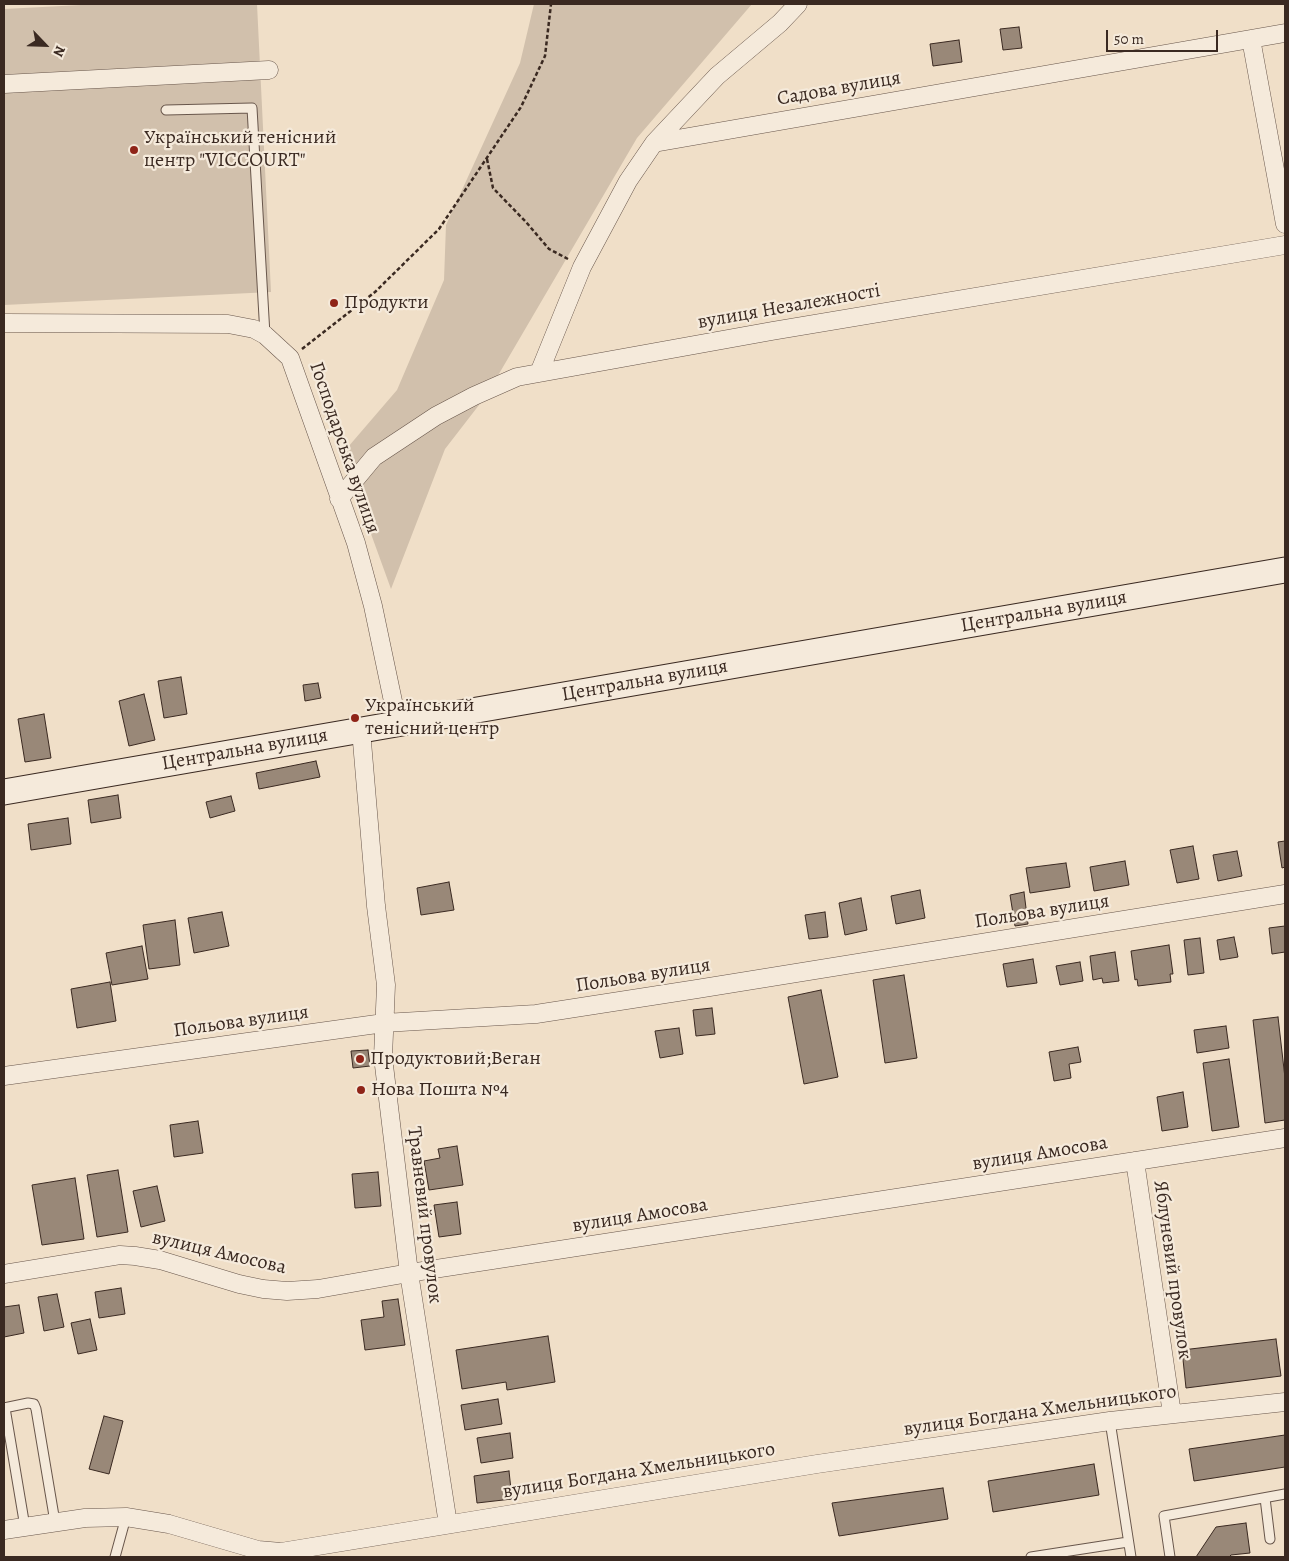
<!DOCTYPE html>
<meta charset="utf-8">
<style>
body{margin:0}
#map{position:relative;width:1289px;height:1561px;overflow:hidden;background:#f0dfc8;font-family:Alegreya,serif}
canvas{display:block}
.frame{position:absolute;inset:0;border:5px solid #3a2921;pointer-events:none}
.north{position:absolute;left:20px;top:20px;width:50px;height:50px;-webkit-text-stroke:4px #f5eadb;paint-order:stroke;rotate:114deg;font-size:14px;font-weight:700;line-height:20px;text-align:center;color:#3a2921}
.north::after{content:'';display:block;margin:auto;width:18px;height:22px;background:#3a2921;clip-path:polygon(50% 0,100% 100%,50% 72%,0 100%)}
.scale{position:absolute;left:1106px;top:30px;width:112px;height:22px;box-sizing:border-box;border:2px solid #3a2921;border-top:0;padding-left:6px;font-size:15px;line-height:18px;white-space:nowrap;color:#3a2921;-webkit-text-stroke:4px #f5eadb;paint-order:stroke}
</style>
<div id="map">
<canvas width="1289" height="1561"></canvas>
<div class="frame"></div>
<div class="north">N</div>
<div class="scale">50 m</div>
</div>
<script>
const context = document.querySelector('canvas').getContext('2d');
context.lineJoin = 'round';
function paint(path, color) {
  context.fillStyle = color;
  context.fill(path, 'evenodd');
}
function shape(rows) {
  const path = new Path2D();
  for (const r of rows) {
    path.moveTo(r[0], r[1]);
    for (let i = 2; i < r.length; i += 2) path.lineTo(r[i], r[i + 1]);
  }
  return path;
}
function stroke(path, color, width, dash) {
  context.strokeStyle = color;
  context.lineWidth = width;
  context.lineCap = dash ? 'butt' : 'round';
  context.setLineDash(dash || []);
  context.stroke(path);
}
function drawText(font, color, halo, rows, align = 'center') {
  context.font = font + ' Alegreya,serif';
  context.lineWidth = 4.5;
  context.setLineDash([]);
  context.textBaseline = 'middle';
  context.strokeStyle = halo;
  context.fillStyle = color;
  for (const [text, x, y, turn = 0] of rows) {
    context.save();
    context.translate(x, y);
    context.rotate((+turn || 0) * Math.PI / 180);
    context.textAlign = isNaN(turn) ? turn : align;
    if (halo) context.strokeText(text, 0, 0);
    context.fillText(text, 0, 0);
    context.restore();
  }
}
paint(shape([
 [100,4,257,4,271,292,4,305,4,9],
 [534,4,752,4,637,138,486,396,445,449,391,589,342,454,397,390,444,280,446,225,520,63]
]), '#d1c0ac');
const building = shape([
 [1019,27,1022,48,1003,50,1000,29,1019,27],
 [959,40,962,62,933,66,930,44,959,40],
 [181,677,187,714,164,718,158,681,181,677],
 [318,683,321,698,305,701,303,685,318,683],
 [144,694,155,740,129,746,119,701,144,694],
 [44,714,51,758,25,762,18,719,44,714],
 [316,761,320,777,259,789,256,773,316,761],
 [118,795,121,818,91,823,88,800,118,795],
 [231,796,235,811,210,818,206,802,231,796],
 [68,818,71,844,31,850,28,824,68,818],
 [1285,841,1285,867,1282,868,1278,842,1285,841],
 [1193,846,1199,879,1177,883,1170,850,1193,846],
 [1237,851,1242,876,1218,881,1213,855,1237,851],
 [1125,861,1129,885,1094,891,1090,867,1125,861],
 [1066,863,1070,887,1030,893,1026,868,1066,863],
 [449,882,454,910,421,915,417,888,449,882],
 [920,890,925,918,896,924,891,896,920,890],
 [1024,892,1028,924,1015,926,1010,895,1024,892],
 [861,898,867,930,845,935,839,903,861,898],
 [222,912,229,946,194,953,188,918,222,912],
 [825,912,828,937,809,939,805,915,825,912],
 [175,920,180,965,149,969,143,925,175,920],
 [1285,926,1285,952,1272,954,1269,928,1285,926],
 [1234,937,1238,957,1220,960,1217,940,1234,937],
 [1200,938,1204,973,1188,975,1184,940,1200,938],
 [1169,945,1173,974,1170,974,1171,982,1138,986,1137,979,1135,980,1131,951,1169,945],
 [142,946,148,979,112,985,106,953,142,946],
 [1115,952,1119,981,1103,983,1102,978,1093,980,1090,956,1115,952],
 [1033,959,1037,983,1007,987,1003,964,1033,959],
 [1080,962,1083,981,1060,985,1056,966,1080,962],
 [904,975,917,1058,885,1063,873,980,904,975],
 [110,982,116,1021,77,1028,71,989,110,982],
 [821,990,838,1077,804,1084,788,997,821,990],
 [712,1008,715,1034,696,1036,693,1010,712,1008],
 [1278,1017,1285,1078,1285,1120,1265,1123,1253,1020,1278,1017],
 [1226,1026,1229,1048,1197,1053,1194,1030,1226,1026],
 [679,1028,683,1054,660,1058,655,1031,679,1028],
 [1078,1047,1081,1062,1069,1064,1071,1078,1054,1081,1049,1052,1078,1047],
 [368,1050,370,1066,353,1068,351,1051,368,1050],
 [1229,1059,1239,1127,1212,1131,1203,1063,1229,1059],
 [1183,1092,1188,1127,1162,1131,1157,1097,1183,1092],
 [198,1121,203,1153,174,1157,170,1125,198,1121],
 [457,1146,463,1185,429,1190,424,1161,440,1158,438,1149,457,1146],
 [118,1170,128,1232,97,1237,87,1175,118,1170],
 [378,1172,381,1206,355,1208,352,1174,378,1172],
 [75,1178,84,1239,42,1245,32,1185,75,1178],
 [157,1186,165,1221,141,1227,133,1191,157,1186],
 [457,1202,461,1234,439,1237,434,1205,457,1202],
 [121,1288,125,1314,99,1318,95,1292,121,1288],
 [57,1294,64,1327,44,1331,38,1297,57,1294],
 [398,1299,405,1345,365,1350,361,1320,384,1317,382,1301,398,1299],
 [19,1305,24,1333,4,1337,4,1307,19,1305],
 [90,1319,97,1350,78,1354,71,1323,90,1319],
 [548,1336,555,1382,507,1390,506,1382,462,1389,456,1350,548,1336],
 [1276,1339,1281,1376,1186,1388,1182,1350,1276,1339],
 [498,1399,502,1424,465,1430,461,1405,498,1399],
 [104,1416,123,1421,109,1474,89,1469,104,1416],
 [510,1433,513,1458,481,1463,477,1438,510,1433],
 [1285,1435,1285,1467,1194,1481,1189,1449,1285,1435],
 [1094,1464,1099,1495,993,1512,988,1481,1094,1464],
 [509,1471,512,1499,477,1503,474,1476,509,1471],
 [943,1488,948,1519,839,1536,832,1503,943,1488],
 [1246,1523,1250,1553,1231,1555,1229,1557,1196,1557,1216,1527,1246,1523]
]);
paint(building, '#998878');
stroke(building, '#3a2921', 1);
const service = shape([
 [166,110,252,108,265,335],
 [4,1408,28,1403,34,1404,36,1409,55,1522],
 [5,1408,25,1527],
 [1110,1421,1131,1557],
 [1265,1498,1270,1539],
 [115,1557,126,1517],
 [1031,1557,1128,1542],
 [1170,1557,1164,1516,1285,1494]
]);
const minor = shape([
 [1251,39,1285,224],
 [4,84,269,70],
 [654,143,717,76,780,23,798,4],
 [4,323,228,324,254,329,265,335,290,358,356,543,373,606,398,725],
 [539,373,582,267,628,181,654,143,1285,33],
 [339,499,374,457,436,416,474,396,517,377,772,331,1285,245],
 [361,730,376,906,386,985,383,1057,409,1273,448,1524],
 [4,1076,384,1023,536,1014,697,989,1285,894],
 [1135,1161,1172,1414],
 [4,1274,120,1255,135,1256,160,1260,239,1284,263,1289,287,1291,318,1289,409,1273,1285,1138],
 [4,1530,85,1518,126,1517,169,1524,258,1550,281,1552,817,1464,1110,1421,1285,1402]
]);
const secondary = shape([
 [4,792,1285,570]
]);
stroke(service, '#68564b', 11);
stroke(minor, '#68564b', 19);
stroke(secondary, '#3a2921', 27);
stroke(shape([
 [487,159,493,188,526,222,549,249,568,259],
 [302,349,375,292,439,229,521,107,545,56,551,4]
]), '#3a2921', 2.5, [4, 2.5]);
stroke(service, '#f5eadb', 9);
stroke(minor, '#f5eadb', 18);
stroke(secondary, '#f5eadb', 25);
for (const [x, y, r, color] of [
 [134,150,5,"#8f2418"],
 [334,303,5,"#8f2418"],
 [355,718,5,"#8f2418"],
 [360,1059,5,"#8f2418"],
 [361,1090,5,"#8f2418"]
]) {
  const dot = new Path2D();
  dot.arc(x, y, r, 0, 2 * Math.PI);
  context.fillStyle = color;
  context.fill(dot);
  stroke(dot, '#f5eadb', 2);
}
drawText('20px', '#3a2921', '#f5eadb', [
 ["Садова вулиця",839,89,-10],
 ["вулиця Незалежності",789,307,-10],
 ["Господарська вулиця",344,448,71],
 ["Центральна вулиця",1044,612,-10],
 ["Центральна вулиця",645,681,-10],
 ["Центральна вулиця",245,750,-10],
 ["Польова вулиця",1042,912,-9],
 ["Польова вулиця",643,976,-9],
 ["Польова вулиця",241,1022,-8],
 ["вулиця Амосова",1040,1154,-9],
 ["Травневий провулок",424,1215,83],
 ["вулиця Амосова",640,1216,-9],
 ["вулиця Амосова",219,1253,13],
 ["Яблуневий провулок",1172,1270,82],
 ["вулиця Богдана Хмельницького",1040,1411,-8],
 ["вулиця Богдана Хмельницького",639,1471,-9]
]);
drawText('20px', '#3a2921', '#f5eadb', [
 ["Український тенісний",144,138],
 ["центр \"VICCOURT\"",144,161],
 ["Продукти",344,303],
 ["Український",365,706],
 ["тенісний центр",365,729],
 ["Продуктовий;Веган",370,1059],
 ["Нова Пошта №4",371,1090]
], 'left');
</script>
